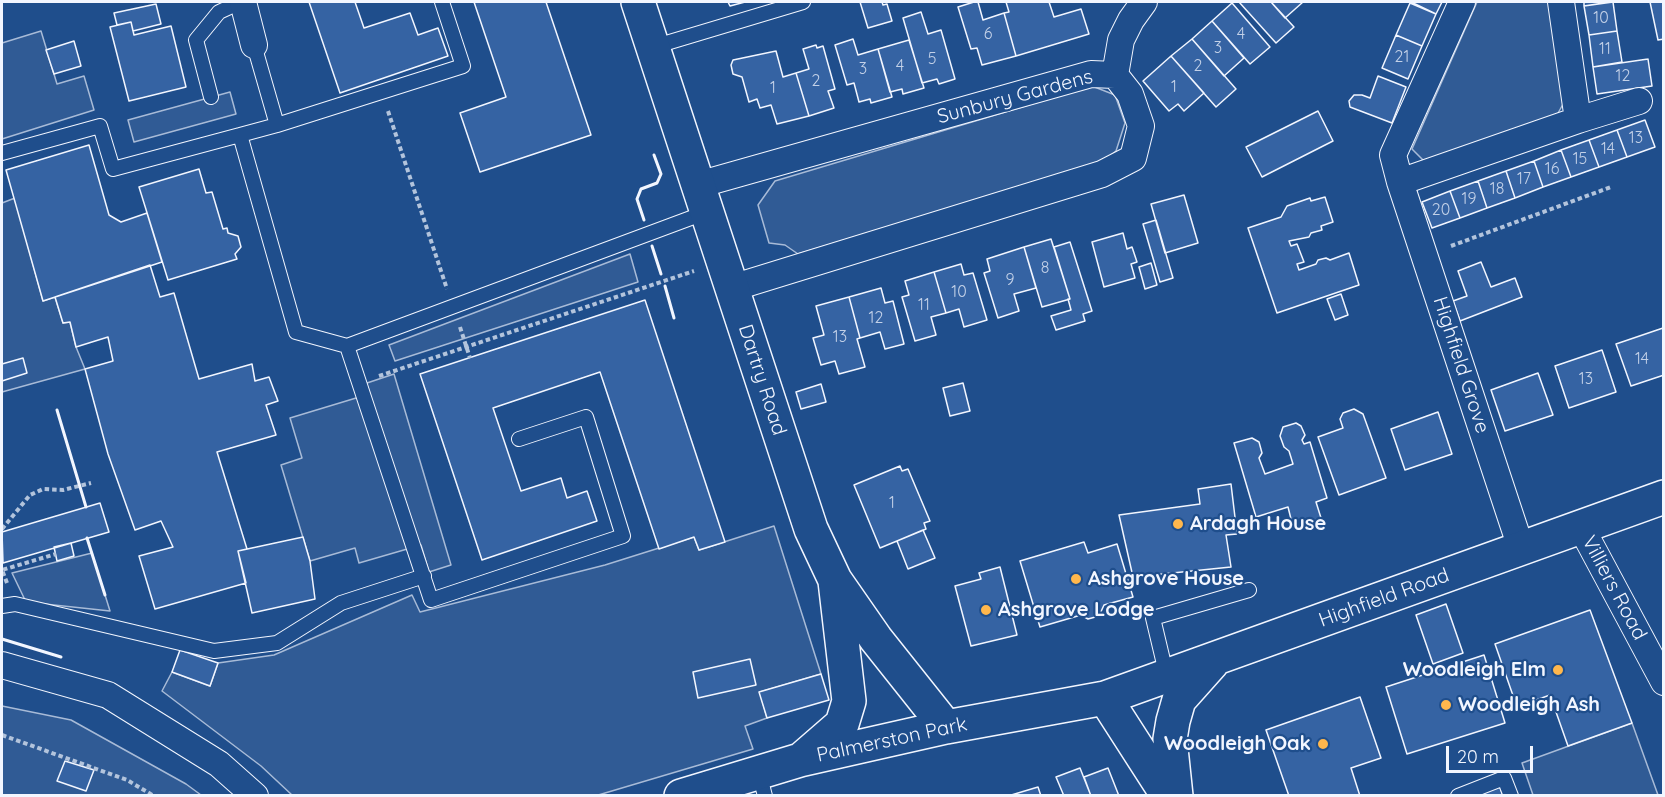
<!DOCTYPE html>
<style>
body{margin:0}
#map{position:relative;width:1665px;height:797px;overflow:hidden;background:#1f4e8c;font-family:Quicksand,sans-serif}
canvas{display:block}
.frame{position:absolute;inset:0;border:3px solid #f2f6ff;pointer-events:none}
.scale{position:absolute;left:1446px;top:746px;width:87px;height:27px;box-sizing:border-box;border:3px solid #f2f6ff;border-top:0;padding-left:8px;font-size:18px;line-height:21px;white-space:nowrap;color:#f2f6ff;-webkit-text-stroke:4px #1f4e8c;paint-order:stroke}
</style>
<div id="map">
<canvas width="1665" height="797"></canvas>
<div class="frame"></div>
<div class="scale">20 m</div>
</div>
<script>
const context = document.querySelector('canvas').getContext('2d');
context.lineJoin = 'round';
function paint(path, color) {
  context.fillStyle = color;
  context.fill(path, 'evenodd');
}
function shape(rows) {
  const path = new Path2D();
  for (const r of rows) {
    path.moveTo(r[0], r[1]);
    for (let i = 2; i < r.length; i += 2) path.lineTo(r[i], r[i + 1]);
  }
  return path;
}
function stroke(path, color, width, dash) {
  context.strokeStyle = color;
  context.lineWidth = width;
  context.lineCap = dash ? 'butt' : 'round';
  context.setLineDash(dash || []);
  context.stroke(path);
}
function drawText(font, color, halo, rows, align = 'center') {
  context.font = font + ' Quicksand,sans-serif';
  context.lineWidth = 4.5;
  context.setLineDash([]);
  context.textBaseline = 'middle';
  context.strokeStyle = halo;
  context.fillStyle = color;
  for (const [text, x, y, turn = 0] of rows) {
    context.save();
    context.translate(x, y);
    context.rotate((+turn || 0) * Math.PI / 180);
    context.textAlign = isNaN(turn) ? turn : align;
    if (halo) context.strokeText(text, 0, 0);
    context.fillText(text, 0, 0);
    context.restore();
  }
}
const built = shape([
 [1477,2,1552,2,1563,104,1556,117,1424,161,1412,149,1477,2],
 [41,31,57,84,84,76,94,110,2,139,2,43,41,31],
 [1092,86,1115,95,1125,123,1116,151,1101,163,798,254,785,245,769,243,758,205,775,181,1092,86],
 [230,92,236,114,134,142,128,120,230,92],
 [15,198,43,301,55,297,63,323,70,322,76,347,85,369,2,392,2,203,15,198],
 [630,254,638,282,395,361,389,345,630,254],
 [394,374,451,565,429,572,421,545,359,563,355,548,310,561,281,465,302,458,290,418,366,395,364,384,394,374],
 [774,526,821,674,760,692,767,718,745,726,753,749,595,796,292,795,261,766,162,691,172,672,210,686,218,663,274,655,412,595,420,612,605,565,694,537,699,550,774,526],
 [92,553,110,611,26,602,12,573,92,553],
 [2,706,71,720,186,784,201,795,2,795,2,706],
 [1632,723,1658,795,1533,795,1522,763,1632,723]
]);
paint(built, '#305b95');
stroke(built, '#a8bbd7', 1.5);
const building = shape([
 [309,2,355,2,364,28,410,13,418,35,438,28,448,56,340,93,309,2],
 [474,2,546,2,591,135,480,172,460,113,506,97,474,2],
 [728,2,745,2,730,6,728,2],
 [860,2,882,2,883,5,887,4,892,21,868,28,860,2],
 [974,2,978,2,983,20,1004,13,1016,56,982,65,977,48,971,49,958,7,974,2],
 [1006,2,1049,2,1054,17,1081,9,1089,34,1016,56,1004,13,1009,12,1006,2],
 [1239,2,1271,2,1294,27,1276,43,1239,2],
 [1271,2,1303,2,1285,18,1271,2],
 [1411,2,1442,2,1436,14,1411,2],
 [1584,2,1610,2,1584,6,1584,2],
 [1613,2,1617,31,1589,35,1584,6,1613,2],
 [1650,2,1664,2,1664,39,1658,40,1650,2],
 [1232,3,1270,47,1250,64,1212,21,1232,3],
 [1410,3,1436,14,1422,46,1396,35,1410,3],
 [156,4,161,24,133,31,131,22,117,25,114,13,156,4],
 [921,12,928,34,941,30,955,79,939,84,937,79,922,83,903,18,921,12],
 [1212,21,1244,58,1224,76,1192,39,1212,21],
 [131,22,134,35,171,26,186,87,129,101,110,27,131,22],
 [1617,31,1622,62,1593,67,1589,35,1617,31],
 [1396,35,1422,46,1408,79,1382,68,1396,35],
 [853,39,858,55,878,49,892,97,871,103,870,99,859,102,854,83,847,85,835,45,853,39],
 [1192,39,1236,89,1216,107,1171,56,1192,39],
 [909,40,924,88,903,94,902,89,890,92,878,49,909,40],
 [74,41,81,66,54,74,46,50,74,41],
 [816,45,817,48,823,46,835,89,828,91,834,108,809,116,796,73,809,69,803,49,816,45],
 [776,51,783,77,796,73,809,116,777,124,771,105,760,108,757,99,749,102,742,77,733,74,731,65,733,60,776,51],
 [1171,56,1204,93,1184,111,1178,104,1169,111,1143,81,1171,56],
 [1648,59,1652,86,1597,94,1593,67,1648,59],
 [1378,76,1406,87,1392,123,1350,107,1349,101,1354,95,1362,95,1370,98,1378,76],
 [1318,111,1333,141,1262,177,1246,147,1318,111],
 [1645,120,1655,147,1627,157,1617,130,1645,120],
 [1617,130,1627,157,1599,167,1589,140,1617,130],
 [1589,140,1599,167,1571,177,1561,150,1589,140],
 [89,145,109,215,121,222,147,213,162,262,43,301,6,170,89,145],
 [1561,150,1571,177,1543,187,1534,161,1561,150],
 [1534,161,1543,187,1515,198,1506,171,1534,161],
 [199,169,206,193,212,192,223,229,227,228,228,233,238,236,241,247,235,254,237,259,168,280,139,187,199,169],
 [1506,171,1515,198,1487,208,1478,181,1506,171],
 [1478,181,1487,208,1460,218,1450,191,1478,181],
 [1450,191,1460,218,1432,228,1422,202,1450,191],
 [1184,195,1198,243,1165,253,1151,204,1184,195],
 [1325,197,1333,222,1321,226,1322,230,1311,233,1309,237,1289,241,1291,246,1297,244,1304,262,1297,264,1299,270,1316,264,1318,260,1326,258,1330,260,1349,253,1359,285,1277,313,1248,228,1281,217,1287,206,1310,198,1311,201,1325,197],
 [1156,220,1173,278,1160,282,1143,224,1156,220],
 [1123,233,1127,249,1132,247,1137,262,1131,264,1135,278,1104,287,1092,242,1123,233],
 [1051,239,1070,299,1042,307,1024,247,1051,239],
 [1070,242,1092,311,1083,314,1085,321,1056,330,1051,316,1071,310,1068,299,1070,299,1054,247,1070,242],
 [1024,247,1036,288,1014,294,1019,311,998,318,984,273,990,271,987,259,1024,247],
 [1481,262,1491,287,1515,278,1522,297,1460,321,1453,301,1467,296,1458,271,1481,262],
 [1151,263,1157,285,1145,289,1139,267,1151,263],
 [961,264,964,275,973,273,987,320,964,327,959,309,946,313,934,272,961,264],
 [150,265,160,297,174,293,199,379,252,364,255,381,269,377,278,401,266,405,276,435,217,452,247,549,238,551,246,583,155,609,139,556,173,547,161,521,135,530,108,454,85,369,113,361,108,337,76,347,70,322,63,323,55,297,150,265],
 [934,272,946,313,931,317,936,335,915,341,902,297,909,295,905,281,934,272],
 [881,288,885,303,893,301,904,344,885,349,880,332,860,338,849,297,881,288],
 [1341,294,1348,315,1335,320,1327,299,1341,294],
 [849,297,860,338,857,339,865,367,839,374,835,361,821,365,813,338,824,335,816,306,849,297],
 [645,300,725,542,699,550,694,537,659,549,600,372,493,408,521,491,561,478,567,498,587,491,597,521,482,560,420,374,645,300],
 [1663,328,1664,375,1631,386,1616,344,1663,328],
 [1602,350,1616,392,1569,408,1555,366,1602,350],
 [23,358,27,373,2,381,2,364,23,358],
 [1538,373,1553,415,1505,431,1491,390,1538,373],
 [963,383,970,411,950,416,943,388,963,383],
 [821,384,826,402,801,409,796,392,821,384],
 [1354,409,1363,414,1386,478,1339,495,1318,437,1343,428,1340,419,1343,413,1354,409],
 [1438,412,1452,454,1405,470,1391,429,1438,412],
 [1296,423,1301,426,1305,435,1302,440,1304,444,1310,442,1327,498,1316,502,1321,518,1293,527,1288,507,1256,517,1234,443,1252,438,1259,442,1262,453,1259,458,1265,474,1293,464,1289,451,1284,447,1280,436,1283,427,1296,423],
 [900,466,902,471,908,469,930,521,924,523,926,529,880,548,854,485,900,466],
 [1231,484,1237,534,1226,535,1231,567,1133,577,1119,515,1200,504,1198,489,1231,484],
 [100,503,109,532,3,563,2,532,100,503],
 [923,530,935,558,908,569,897,541,923,530],
 [303,537,310,561,315,599,252,613,238,551,303,537],
 [1084,542,1088,553,1117,544,1133,597,1104,605,1099,616,1088,619,1081,615,1040,627,1020,561,1084,542],
 [71,543,74,556,57,561,54,547,71,543],
 [1000,567,1017,635,971,646,955,586,981,579,979,573,1000,567],
 [1446,604,1463,653,1433,664,1416,615,1446,604],
 [1590,610,1632,723,1568,746,1550,695,1517,707,1495,644,1590,610],
 [180,650,218,663,210,686,172,672,180,650],
 [1484,655,1505,723,1407,754,1386,687,1484,655],
 [750,659,756,685,698,698,693,672,750,659],
 [821,674,829,700,767,718,759,692,821,674],
 [1360,697,1381,758,1351,768,1360,796,1289,796,1266,730,1360,697],
 [65,761,94,770,86,791,57,781,65,761],
 [1080,768,1091,796,1064,796,1056,777,1080,768],
 [1108,768,1119,796,1091,796,1084,777,1108,768],
 [1499,785,1503,796,1471,796,1499,785],
 [1038,787,1041,796,1008,796,1038,787]
]);
paint(building, '#3563a3');
stroke(building, '#f2f6ff', 1.5);
const lane = shape([
 [653,47,803,2],
 [211,97,196,40,219,12,241,2],
 [277,125,463,66,442,2],
 [240,135,277,125,254,45],
 [2,153,100,126,113,169,240,135,296,332,347,346,431,600,623,536,586,417,519,439],
 [347,346,707,212],
 [2,606,15,604,214,651,277,643,341,603,424,576],
 [1167,677,1153,618,1249,590],
 [759,773,765,796],
 [1458,796,1504,778,1511,796]
]);
const street = shape([
 [243,2,254,45],
 [1462,2,1393,155,1400,182,1521,548],
 [1561,2,1578,120],
 [1115,75,1121,40,1131,20,1144,2],
 [1400,182,1578,120,1639,101],
 [698,185,1091,74,1115,75,1130,94,1141,126,1133,158,1102,174,732,288],
 [1581,527,1664,682],
 [2,665,108,695,219,764,255,796]
]);
const secondary = shape([
 [638,2,811,529,835,580,876,639,946,727],
 [1105,698,1168,796],
 [804,757,842,724,849,701,835,581],
 [681,796,800,760,884,741,946,727,1105,698,1664,497],
 [1176,796,1170,739,1173,721,1179,700,1212,663]
]);
stroke(lane, '#f2f6ff', 16);
stroke(street, '#f2f6ff', 28);
stroke(secondary, '#f2f6ff', 36);
stroke(shape([
 [388,111,447,289],
 [1451,246,1611,187],
 [460,327,470,358],
 [379,376,694,271],
 [2,529,30,495,43,489,63,490,91,483],
 [7,583,2,570,56,554],
 [2,735,127,780,154,796]
]), '#b3c4dc', 4, [4.5, 3]);
stroke(lane, '#1f4e8c', 14);
stroke(street, '#1f4e8c', 26);
stroke(secondary, '#1f4e8c', 33);
stroke(shape([
 [644,220,637,199,641,189,657,183,661,174,654,155],
 [652,246,661,274],
 [665,286,674,318],
 [57,410,86,507],
 [87,538,105,595],
 [2,639,61,657]
]), '#f2f6ff', 3);
for (const [x, y, r, color] of [
 [1178,524,6,"#ffb74d"],
 [1076,579,6,"#ffb74d"],
 [986,610,6,"#ffb74d"],
 [1558,670,6,"#ffb74d"],
 [1446,705,6,"#ffb74d"],
 [1323,744,6,"#ffb74d"]
]) {
  const dot = new Path2D();
  dot.arc(x, y, r, 0, 2 * Math.PI);
  context.fillStyle = color;
  context.fill(dot);
  stroke(dot, '#1f4e8c', 2);
}
drawText('16px', '#c3d1e8', null, [
 ["10",1601,18],
 ["6",988,34],
 ["4",1241,34],
 ["3",1218,48],
 ["11",1605,49],
 ["21",1402,57],
 ["5",932,59],
 ["4",900,66],
 ["2",1198,66],
 ["3",863,69],
 ["12",1623,76],
 ["2",816,81],
 ["1",1174,87],
 ["1",773,88],
 ["13",1636,138],
 ["14",1608,149],
 ["15",1580,159],
 ["16",1552,169],
 ["17",1524,179],
 ["18",1497,189],
 ["19",1469,199],
 ["20",1441,210],
 ["8",1045,268],
 ["9",1010,280],
 ["10",959,292],
 ["11",924,305],
 ["12",876,318],
 ["13",840,337],
 ["14",1642,359],
 ["13",1586,379],
 ["1",892,503]
]);
drawText('20px', '#f2f6ff', '#1f4e8c', [
 ["Sunbury Gardens",1015,97,-15],
 ["Highfield Grove",1461,365,72],
 ["Dartry Road",762,380,72],
 ["Villiers Road",1614,588,62],
 ["Highfield Road",1384,598,-20],
 ["Palmerston Park",892,740,-12]
]);
drawText('bold 20px', '#f2f6ff', '#1f4e8c', [
 ["Ardagh House",1190,524],
 ["Ashgrove House",1088,579],
 ["Ashgrove Lodge",998,610],
 ["Woodleigh Elm",1546,670,"right"],
 ["Woodleigh Ash",1458,705],
 ["Woodleigh Oak",1311,744,"right"]
], 'left');
</script>
